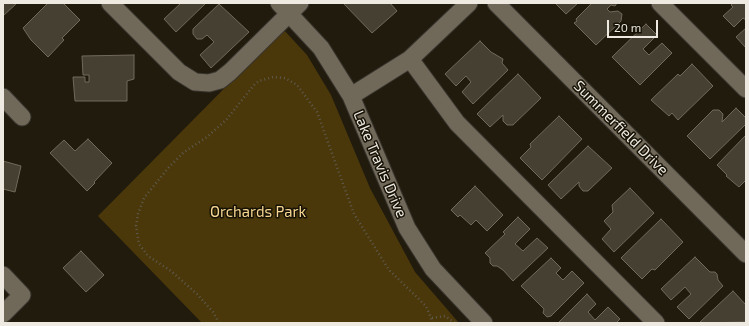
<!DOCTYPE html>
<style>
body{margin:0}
#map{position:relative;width:749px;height:326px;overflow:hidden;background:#211b0e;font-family:"Exo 2",sans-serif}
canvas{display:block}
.frame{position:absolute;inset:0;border:4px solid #eeeae1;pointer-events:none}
.scale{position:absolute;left:607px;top:20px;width:51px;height:18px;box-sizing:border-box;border:2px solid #eeeae1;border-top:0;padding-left:5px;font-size:12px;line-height:14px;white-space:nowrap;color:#eeeae1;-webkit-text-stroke:3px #171206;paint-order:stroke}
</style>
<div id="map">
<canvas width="749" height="326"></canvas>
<div class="frame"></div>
<div class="scale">20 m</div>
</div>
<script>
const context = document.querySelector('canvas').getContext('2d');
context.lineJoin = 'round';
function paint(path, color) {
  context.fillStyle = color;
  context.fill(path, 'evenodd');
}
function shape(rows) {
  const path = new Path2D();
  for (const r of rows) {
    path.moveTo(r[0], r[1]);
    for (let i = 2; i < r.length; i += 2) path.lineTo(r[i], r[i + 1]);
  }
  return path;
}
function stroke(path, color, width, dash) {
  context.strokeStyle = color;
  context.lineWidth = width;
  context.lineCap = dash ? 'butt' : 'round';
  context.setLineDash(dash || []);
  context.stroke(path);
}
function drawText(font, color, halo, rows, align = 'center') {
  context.font = font + ' "Exo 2",sans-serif';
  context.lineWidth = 3;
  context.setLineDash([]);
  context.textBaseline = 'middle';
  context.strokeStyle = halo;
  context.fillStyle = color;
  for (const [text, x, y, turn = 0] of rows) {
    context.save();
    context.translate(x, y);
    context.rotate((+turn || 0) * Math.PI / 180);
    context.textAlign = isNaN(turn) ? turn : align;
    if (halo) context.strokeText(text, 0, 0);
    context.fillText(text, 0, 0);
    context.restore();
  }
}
paint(shape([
 [283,29,307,55,331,95,370,188,415,272,459,323,202,323,98,216]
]), '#4a380b');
const building = shape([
 [3,3,17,3,3,16,3,3],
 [48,3,63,3,80,20,62,38,64,40,48,57,31,40,23,28,48,3],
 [181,3,206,3,176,32,164,19,181,3],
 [343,3,390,3,397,11,372,33,343,3],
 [555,3,578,3,566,14,555,3],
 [592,3,617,3,615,6,611,5,607,9,610,12,618,11,622,14,621,21,596,45,574,23,577,21,576,19,592,3],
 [733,3,746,3,746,20,743,18,734,27,723,16,733,7,731,5,733,3],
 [219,4,249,32,211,68,200,55,214,42,207,35,202,39,197,39,193,34,193,29,219,4],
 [646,24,657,35,643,49,649,55,662,43,672,53,640,85,612,57,646,24],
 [746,28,746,48,736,37,746,28],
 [480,41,491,52,503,59,502,63,508,70,473,104,462,92,471,82,466,76,456,86,445,74,480,41],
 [134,55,134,79,127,81,127,101,75,101,73,77,85,77,85,82,89,82,89,75,83,75,82,56,134,55],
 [692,64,713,86,678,120,672,113,669,116,651,100,678,74,680,76,692,64],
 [518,74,541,98,513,125,507,125,503,121,503,115,490,127,477,114,518,74],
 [736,108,746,118,746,124,710,159,687,136,713,110,719,110,723,114,722,122,736,108],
 [559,116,582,139,542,180,520,158,531,147,530,144,559,116],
 [746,135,746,180,739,187,726,176,727,175,717,165,746,135],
 [88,139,112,163,94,182,95,183,87,191,50,153,64,140,75,151,88,139],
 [588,146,612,168,588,191,583,191,579,186,579,182,561,199,548,185,588,146],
 [3,161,21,166,15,192,3,189,3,191,3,161],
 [475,186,503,215,487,231,476,220,471,225,460,215,458,217,451,210,475,186],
 [630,188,654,213,614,252,602,239,611,229,604,221,613,212,612,205,630,188],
 [518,217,530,229,515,244,523,251,537,238,548,248,513,281,503,270,497,266,493,266,490,263,490,258,485,253,505,234,503,232,518,217],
 [661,219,683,242,655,270,652,269,642,279,621,258,661,219],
 [81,251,104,275,86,292,63,268,81,251],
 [695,257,710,272,715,272,717,274,718,280,723,286,689,319,677,307,691,294,685,287,671,300,661,289,695,257],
 [551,258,561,268,556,273,563,280,572,271,584,283,551,316,547,317,543,313,544,309,521,286,551,258],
 [733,291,746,305,746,322,699,323,733,291],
 [587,294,596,304,588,312,595,320,608,307,620,319,616,323,558,323,587,294]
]);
paint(building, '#464032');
stroke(building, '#716a5b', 1);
const minor = shape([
 [110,3,179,72,195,82,209,83,220,80,230,72,300,3],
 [279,3,321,48,351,96,407,228,433,269,484,323],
 [496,3,746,254],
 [660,3,746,89],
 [410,59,457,123,656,323],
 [351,96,410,59,469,3],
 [3,97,22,117],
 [3,275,22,295,3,314]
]);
stroke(minor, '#38342d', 19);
stroke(shape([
 [432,318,445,316,455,323],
 [219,323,213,312,197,294,171,271,148,256,139,244,136,226,138,214,144,198,169,167,184,152,207,137,226,120,254,85,259,81,273,77,285,78,297,85,317,112,354,214,389,270,426,306,433,323]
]), '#5f5a4e', 2.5, [1, 3]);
stroke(minor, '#70695a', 17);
drawText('15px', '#eeeae1', '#171206', [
 ["Summerfield Drive",621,128,45],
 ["Lake Travis Drive",380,164,67]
]);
drawText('15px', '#f7d691', '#171206', [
 ["Orchards Park",258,212]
]);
</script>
